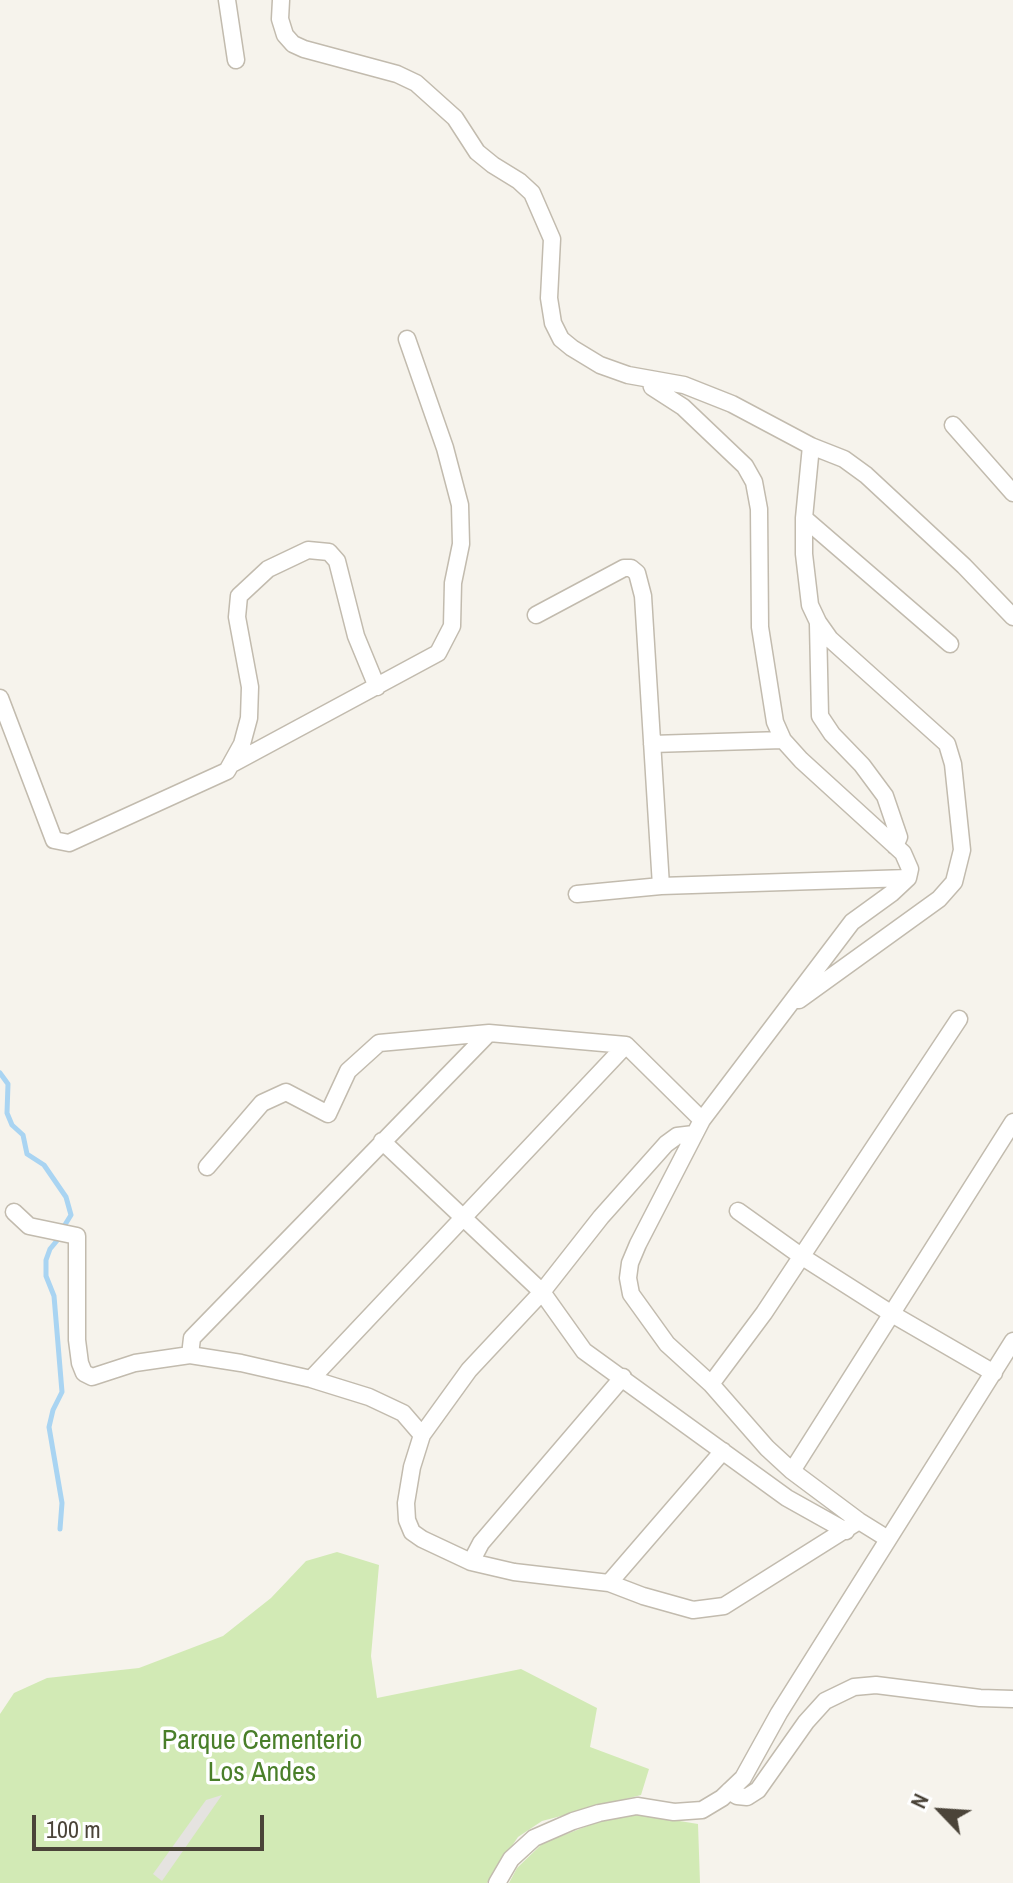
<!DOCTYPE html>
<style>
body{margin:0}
#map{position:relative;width:1013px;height:1883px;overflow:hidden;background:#f6f3ec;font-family:"Archivo Narrow",sans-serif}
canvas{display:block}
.north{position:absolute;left:901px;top:1771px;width:80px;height:80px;-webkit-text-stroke:6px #fff;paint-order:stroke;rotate:295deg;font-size:22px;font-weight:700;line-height:32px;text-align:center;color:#4b4439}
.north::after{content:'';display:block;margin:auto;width:28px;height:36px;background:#4b4439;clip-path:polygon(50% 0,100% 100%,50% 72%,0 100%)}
.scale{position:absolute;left:32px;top:1815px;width:232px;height:36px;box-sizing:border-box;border:4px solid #4b4439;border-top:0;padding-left:10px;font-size:24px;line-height:28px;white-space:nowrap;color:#4b4439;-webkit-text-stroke:6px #fff;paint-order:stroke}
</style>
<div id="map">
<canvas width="1013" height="1883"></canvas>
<div class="north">N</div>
<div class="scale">100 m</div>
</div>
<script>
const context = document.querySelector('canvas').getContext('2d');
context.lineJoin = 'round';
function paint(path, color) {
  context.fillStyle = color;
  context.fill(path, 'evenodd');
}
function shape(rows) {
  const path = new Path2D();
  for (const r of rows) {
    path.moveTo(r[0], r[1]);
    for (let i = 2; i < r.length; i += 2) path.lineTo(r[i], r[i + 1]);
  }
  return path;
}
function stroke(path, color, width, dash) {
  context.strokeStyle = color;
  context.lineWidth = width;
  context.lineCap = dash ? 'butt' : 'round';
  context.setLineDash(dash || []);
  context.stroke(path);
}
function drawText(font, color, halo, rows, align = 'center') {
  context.font = font + ' "Archivo Narrow",sans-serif';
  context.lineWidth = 7;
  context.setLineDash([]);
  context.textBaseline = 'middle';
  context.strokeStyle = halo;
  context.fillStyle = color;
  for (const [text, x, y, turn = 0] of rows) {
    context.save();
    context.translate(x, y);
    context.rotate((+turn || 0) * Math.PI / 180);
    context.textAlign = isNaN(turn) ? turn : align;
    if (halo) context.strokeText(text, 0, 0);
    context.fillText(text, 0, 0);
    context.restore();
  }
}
paint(shape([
 [337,1552,379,1565,371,1656,377,1698,521,1669,597,1708,590,1747,649,1769,641,1795,542,1821,518,1837,487,1883,0,1883,0,1714,14,1693,47,1678,139,1668,223,1636,271,1598,306,1561],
 [631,1813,698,1824,700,1883,509,1883,517,1868,543,1843,603,1820]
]), '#d2eab5');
paint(shape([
 [222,1795,162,1881,153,1874,206,1800]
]), '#e5e3e0');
stroke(shape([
 [0,1073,8,1084,7,1113,12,1125,23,1135,27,1154,44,1165,66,1197,71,1215,63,1228],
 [60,1237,50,1249,46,1260,46,1276,54,1296,62,1392,53,1410,49,1427,62,1503,60,1529]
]), '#a9d4f2', 5);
const minor = shape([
 [227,0,236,60],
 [281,0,280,19,285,35,293,44,304,49,397,74,416,83,455,118,477,152,493,165,519,181,532,193,552,239,549,298,553,323,561,339,572,348,600,365,628,375,684,385,732,404,811,446,844,459,866,475,964,566,1013,617],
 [650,379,652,387,683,407,745,466,754,482,759,509,760,627,775,722,783,740,801,760,903,853,910,869,908,878,892,893,852,922,702,1120,638,1244,630,1263,628,1278,631,1294,667,1344,711,1384,767,1448,792,1471,859,1521,888,1539],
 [953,425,1013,493],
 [804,518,950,644],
 [536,615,624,568,631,568,637,573,643,596,661,886],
 [818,624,820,716,832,734,862,765,885,796,899,837,895,846],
 [0,698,54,840,69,843,227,771,242,744,249,718,250,687,237,617,239,596,268,569,308,550,329,552,337,561,356,636,377,687],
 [652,744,783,740],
 [232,764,438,653,452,626,453,583,461,544,460,505,445,448,407,339],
 [577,894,661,886,908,878],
 [799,1000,939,899,954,882,962,850,953,764,947,744,830,639,818,622,810,605,804,554,804,518,811,446],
 [694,1134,677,1136,666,1144,601,1217,542,1292,469,1370,422,1435,412,1467,406,1503,407,1520,412,1532,422,1539,471,1562,514,1572,609,1583,643,1596,693,1610,724,1606,859,1521],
 [382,1141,542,1292,584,1351,787,1498,846,1531],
 [207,1167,262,1103,286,1092,328,1114,348,1071,379,1043,489,1033,626,1045,702,1120],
 [738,1211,801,1256,892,1314,994,1373],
 [14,1212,29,1226,77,1236,77,1340,80,1363,84,1373,92,1377,135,1363,190,1355,241,1363,311,1379,369,1397,403,1413,422,1435],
 [190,1355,192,1338,489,1033],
 [311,1379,626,1045],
 [711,1384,764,1313,959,1019],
 [792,1471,1013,1122],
 [471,1562,481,1543,623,1377],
 [609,1583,723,1451],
 [729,1791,737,1796,747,1797,758,1790,806,1722,825,1701,854,1687,876,1685,980,1698,1013,1699],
 [497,1883,511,1859,534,1838,573,1821,599,1813,637,1806,674,1812,702,1810,722,1798,743,1778,779,1713,1013,1341]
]);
stroke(minor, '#c2bbae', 19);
stroke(minor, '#fff', 16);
drawText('28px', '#4a7f2a', '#fff', [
 ["Parque Cementerio",262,1741],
 ["Los Andes",262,1773]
]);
</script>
